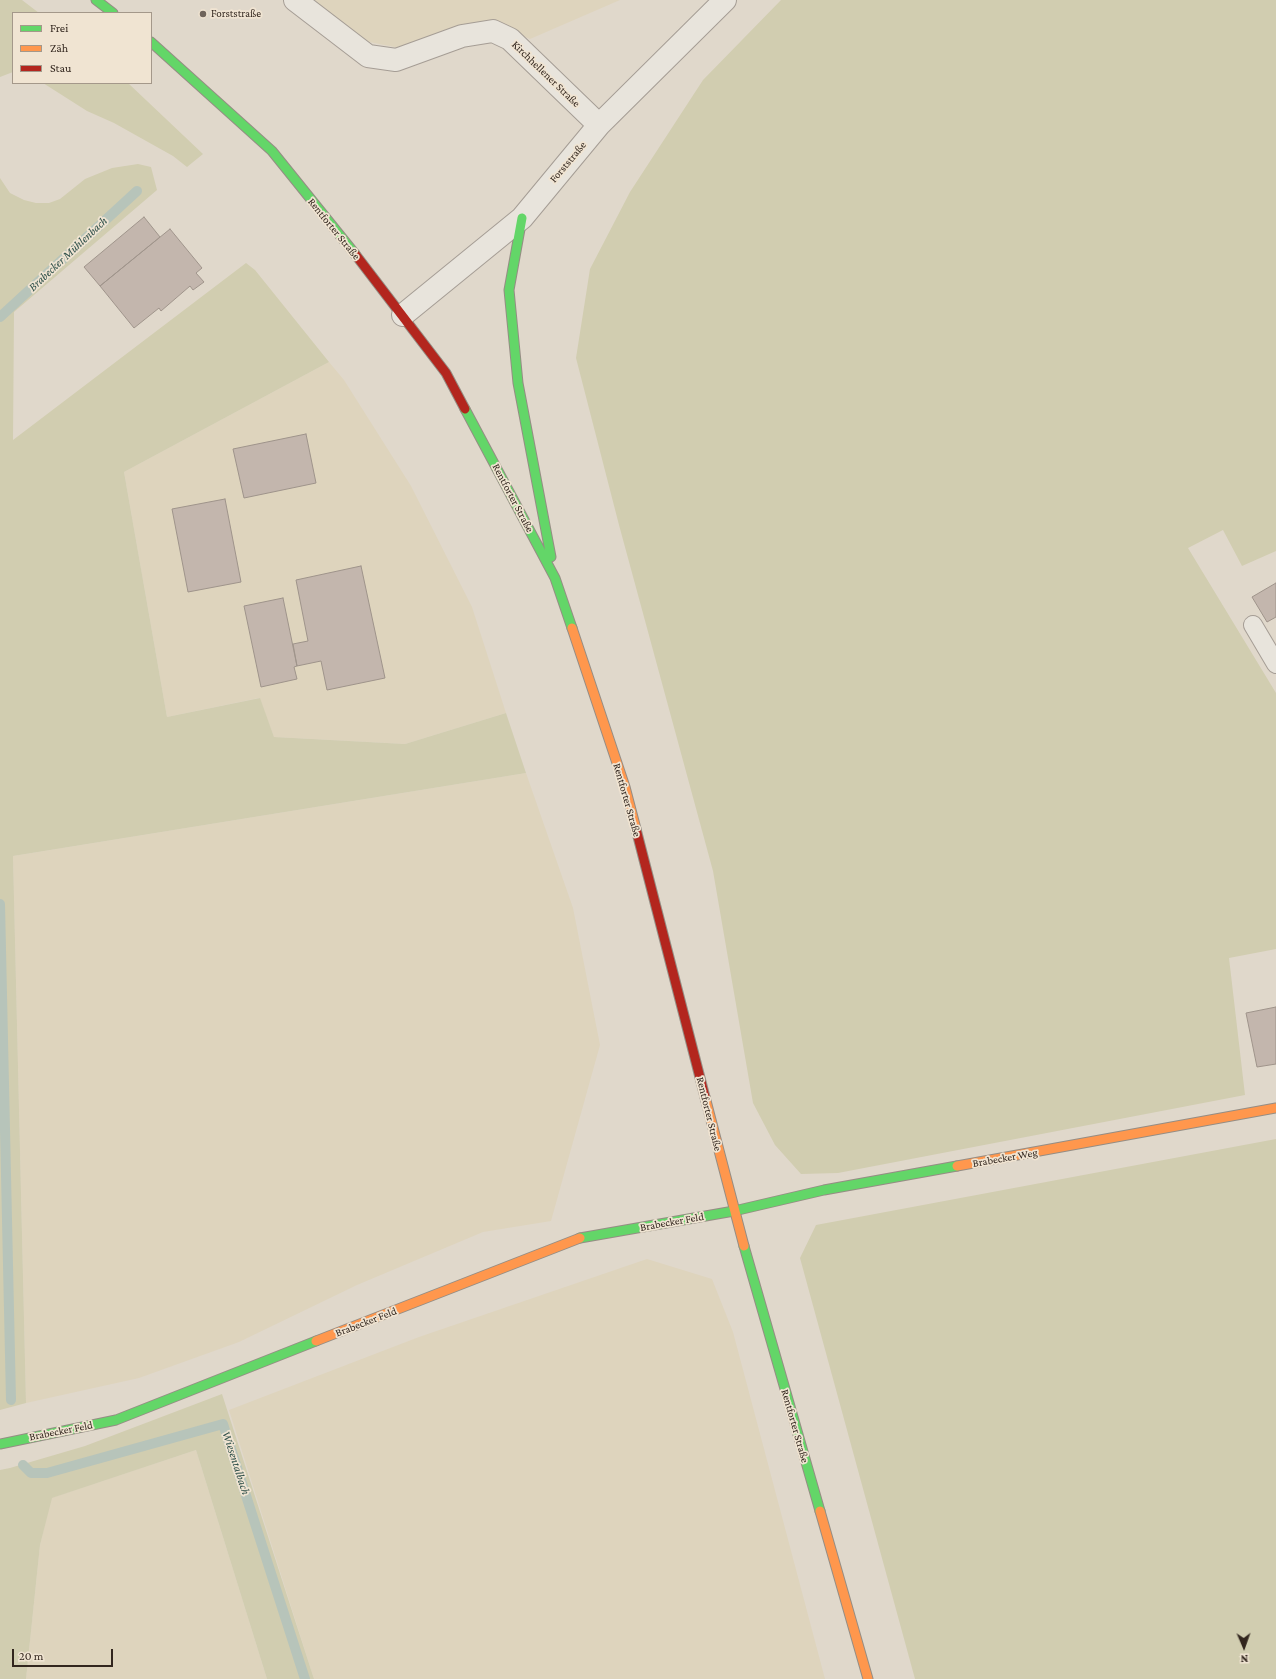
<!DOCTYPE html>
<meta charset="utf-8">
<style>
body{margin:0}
#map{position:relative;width:1276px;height:1679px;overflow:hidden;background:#e0d8cb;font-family:"Crimson Pro",serif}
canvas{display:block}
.legend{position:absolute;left:12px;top:12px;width:140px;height:72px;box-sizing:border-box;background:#f0e4d2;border:1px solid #a4988a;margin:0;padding:5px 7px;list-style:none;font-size:12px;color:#32261e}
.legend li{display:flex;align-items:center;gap:8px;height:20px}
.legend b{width:20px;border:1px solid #a4988a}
.north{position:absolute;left:1224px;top:1627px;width:40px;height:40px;-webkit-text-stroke:3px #f0e4d2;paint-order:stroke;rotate:178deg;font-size:11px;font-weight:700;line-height:16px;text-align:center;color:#32261e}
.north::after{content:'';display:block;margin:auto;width:14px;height:18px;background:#32261e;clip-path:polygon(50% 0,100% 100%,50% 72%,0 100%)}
.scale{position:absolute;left:12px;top:1649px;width:101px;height:18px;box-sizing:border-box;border:2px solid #32261e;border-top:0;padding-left:5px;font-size:12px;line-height:14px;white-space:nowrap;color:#32261e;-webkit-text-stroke:3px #f0e4d2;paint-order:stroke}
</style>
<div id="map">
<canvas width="1276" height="1679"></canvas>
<ul class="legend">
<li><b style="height:5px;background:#63d668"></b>Frei</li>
<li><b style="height:5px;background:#ff974d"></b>Zäh</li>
<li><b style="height:5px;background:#b3261e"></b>Stau</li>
</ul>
<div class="north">N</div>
<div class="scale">20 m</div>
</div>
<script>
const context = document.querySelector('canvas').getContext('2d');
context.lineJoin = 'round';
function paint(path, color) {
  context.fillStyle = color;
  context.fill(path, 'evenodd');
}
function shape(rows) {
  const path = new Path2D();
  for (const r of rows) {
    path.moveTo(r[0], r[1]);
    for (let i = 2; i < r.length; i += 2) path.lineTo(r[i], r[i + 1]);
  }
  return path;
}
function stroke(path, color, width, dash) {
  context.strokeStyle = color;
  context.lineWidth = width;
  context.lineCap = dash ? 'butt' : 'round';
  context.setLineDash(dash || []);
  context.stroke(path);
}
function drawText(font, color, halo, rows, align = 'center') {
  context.font = font + ' "Crimson Pro",serif';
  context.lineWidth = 3.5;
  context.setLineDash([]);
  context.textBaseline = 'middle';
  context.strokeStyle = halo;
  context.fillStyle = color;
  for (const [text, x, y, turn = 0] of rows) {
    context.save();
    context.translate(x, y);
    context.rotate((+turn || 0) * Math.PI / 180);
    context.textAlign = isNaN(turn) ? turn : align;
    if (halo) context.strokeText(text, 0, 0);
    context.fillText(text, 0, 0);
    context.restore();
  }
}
paint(shape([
 [313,0,620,0,530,39,486,21,400,48,364,41],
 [329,362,344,380,411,486,472,607,506,713,405,744,274,737,259,698,167,717,124,472],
 [526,773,573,908,600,1045,551,1221,483,1232,357,1285,239,1342,139,1378,26,1403,13,856],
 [647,1259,712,1279,733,1332,825,1679,314,1679,229,1410,419,1337],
 [196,1450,267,1679,26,1679,40,1545,51,1498]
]), '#ded4bd');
paint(shape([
 [0,0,22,0,39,13,13,13,13,72,0,77],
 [781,0,1276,0,1276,551,1242,566,1223,530,1188,548,1276,693,1276,949,1229,958,1245,1095,838,1173,801,1174,775,1145,753,1103,713,871,619,525,576,358,590,269,630,192,703,80],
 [43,83,128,83,203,154,187,167,173,156,114,123,87,111],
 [138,164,151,167,157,190,14,312,13,440,246,263,255,270,329,362,124,472,167,717,260,698,274,737,405,744,506,713,526,773,13,856,26,1403,0,1410,0,178,10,193,24,200,36,203,49,203,60,199,85,179,112,168],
 [1276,1139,1276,1679,915,1679,800,1258,816,1225],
 [222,1394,314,1679,267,1679,196,1450,52,1498,40,1545,26,1679,0,1679,0,1470,10,1468,85,1446]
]), '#d1cdb0');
stroke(shape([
 [0,317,137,191],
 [0,904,11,1400],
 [23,1465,31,1473,47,1473,223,1424,305,1679]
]), '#b7c4ba', 10);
const building = shape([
 [144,217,160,237,100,286,84,267,144,217],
 [170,229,202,268,196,273,204,282,193,290,190,286,161,311,159,308,134,328,100,286,170,229],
 [306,434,316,483,244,498,233,449,306,434],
 [225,499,241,582,188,592,172,509,225,499],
 [361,566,385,678,327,690,321,661,297,666,293,644,308,641,296,580,361,566],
 [1276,583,1276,617,1267,622,1252,597,1276,583],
 [283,598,297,666,294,667,297,679,261,687,244,606,283,598],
 [1276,1007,1276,1064,1257,1067,1246,1013,1276,1007]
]);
paint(building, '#c3b6ad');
stroke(building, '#9f948b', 1);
const lane = shape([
 [1253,625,1276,664]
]);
const street = shape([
 [295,0,368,56,396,60,462,36,493,31,510,39,599,125],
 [403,315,522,218,599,125,725,0]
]);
const fast = shape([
 [96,0,113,13],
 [151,42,272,151,355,254],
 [522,218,509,290,518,383,551,557],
 [465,409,555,578,572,628],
 [580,1238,734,1211,824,1190,957,1166],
 [744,1246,820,1511],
 [0,1444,116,1420,316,1341]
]);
const slow = shape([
 [572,628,625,787,636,829],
 [705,1097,744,1246],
 [957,1166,1276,1108],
 [316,1341,580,1238],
 [820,1511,868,1679]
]);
const jam = shape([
 [355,254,446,373,465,409],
 [636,829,705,1097]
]);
stroke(lane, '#a59d95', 20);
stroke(street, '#a59d95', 24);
stroke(fast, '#958d84', 11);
stroke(slow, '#958d84', 11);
stroke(jam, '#958d84', 11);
stroke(lane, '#e8e4dc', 18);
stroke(street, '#e8e4dc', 22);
stroke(fast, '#63d668', 9);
stroke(slow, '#ff974d', 9);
stroke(jam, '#b3261e', 9);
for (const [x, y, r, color] of [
 [203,14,4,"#6f645b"]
]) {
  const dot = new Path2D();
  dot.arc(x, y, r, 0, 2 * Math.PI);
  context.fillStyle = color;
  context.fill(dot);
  stroke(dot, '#f0e4d2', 1.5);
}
drawText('11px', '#32261e', '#f0e4d2', [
 ["Forststraße",211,14]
], 'left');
drawText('11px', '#32261e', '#f0e4d2', [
 ["Kirchhellener Straße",546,74,44],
 ["Forststraße",568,162,-50],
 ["Rentforter Straße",334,229,51],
 ["Rentforter Straße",513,498,62],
 ["Rentforter Straße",627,800,74],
 ["Rentforter Straße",709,1114,76],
 ["Brabecker Weg",1005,1158,-10],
 ["Brabecker Feld",672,1222,-10],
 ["Brabecker Feld",366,1322,-21],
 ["Rentforter Straße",795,1426,74],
 ["Brabecker Feld",61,1431,-11]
]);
drawText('italic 12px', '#2f504a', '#f0e4d2', [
 ["Brabecker Mühlenbach",68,254,-43],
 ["Wiesentalbach",236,1463,72]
]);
</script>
